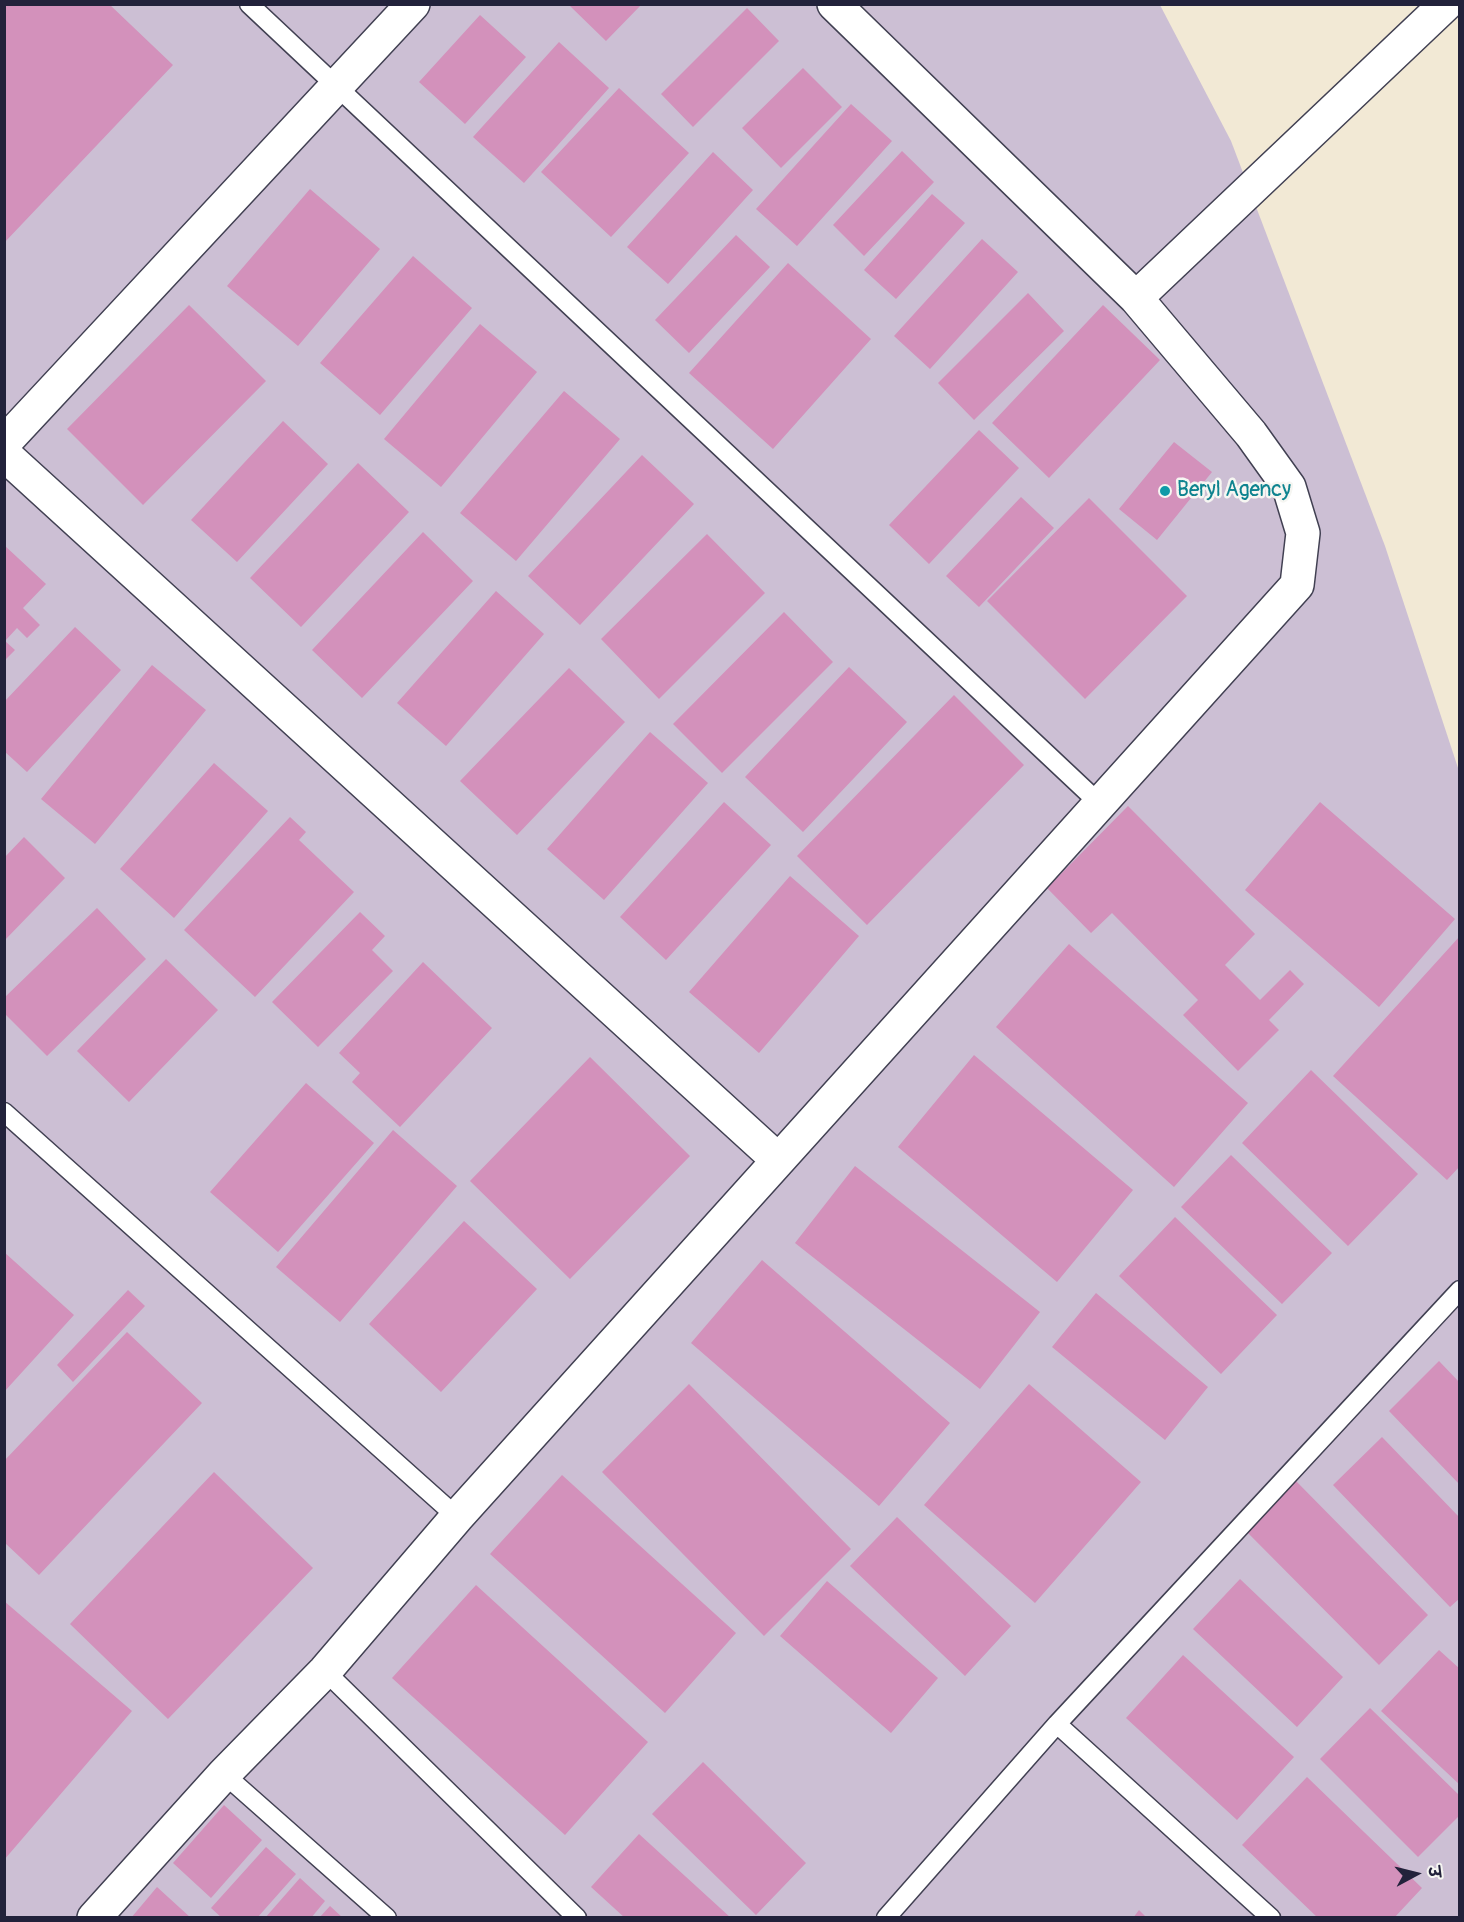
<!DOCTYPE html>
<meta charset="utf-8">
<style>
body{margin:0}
#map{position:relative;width:1464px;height:1922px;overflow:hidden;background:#f2e9d5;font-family:Pangolin,"Playpen Sans Deva",sans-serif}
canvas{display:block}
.frame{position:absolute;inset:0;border:6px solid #22223b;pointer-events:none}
.north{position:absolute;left:1386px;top:1844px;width:60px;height:60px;-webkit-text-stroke:4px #f6f6f2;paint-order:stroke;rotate:83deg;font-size:16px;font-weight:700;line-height:24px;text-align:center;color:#22223b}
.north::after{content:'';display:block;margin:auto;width:21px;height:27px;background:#22223b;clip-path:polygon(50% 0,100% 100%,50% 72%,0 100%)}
</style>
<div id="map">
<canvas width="1464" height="1922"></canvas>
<div class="frame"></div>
<div class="north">उ</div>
</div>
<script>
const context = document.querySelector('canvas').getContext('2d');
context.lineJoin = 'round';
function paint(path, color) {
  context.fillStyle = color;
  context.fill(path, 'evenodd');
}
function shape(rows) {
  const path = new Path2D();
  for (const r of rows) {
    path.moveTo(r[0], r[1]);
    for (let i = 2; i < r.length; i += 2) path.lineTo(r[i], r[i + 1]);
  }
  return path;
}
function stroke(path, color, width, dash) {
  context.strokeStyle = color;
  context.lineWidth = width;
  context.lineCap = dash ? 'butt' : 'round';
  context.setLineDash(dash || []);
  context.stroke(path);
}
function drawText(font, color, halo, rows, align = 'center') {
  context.font = font + ' Pangolin,sans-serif';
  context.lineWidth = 5;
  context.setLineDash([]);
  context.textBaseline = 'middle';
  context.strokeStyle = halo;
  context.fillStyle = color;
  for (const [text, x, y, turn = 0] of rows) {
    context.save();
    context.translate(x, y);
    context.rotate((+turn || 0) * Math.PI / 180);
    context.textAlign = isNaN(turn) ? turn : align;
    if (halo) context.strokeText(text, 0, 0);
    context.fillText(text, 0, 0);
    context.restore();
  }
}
paint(shape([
 [5,5,1160,5,1231,141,1385,546,1459,771,1459,1917,5,1918]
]), '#ccbfd4');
paint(shape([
 [4,4,109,4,173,65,4,243],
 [571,4,642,4,606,41,570,6],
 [747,8,779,41,693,127,661,94],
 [480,15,526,57,465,124,419,82],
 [559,42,609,88,524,183,473,137],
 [803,68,842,107,781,168,742,128],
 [619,88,689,153,611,237,541,172],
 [851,104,892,141,797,246,756,209],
 [902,151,934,182,864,256,833,225],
 [713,152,753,190,668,284,627,247],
 [310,189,380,249,298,346,227,286],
 [932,194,965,223,896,299,864,270],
 [736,235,770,267,689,353,655,320],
 [982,239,1018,272,930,369,894,336],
 [413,256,472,308,380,415,320,363],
 [788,263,871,339,773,449,689,373],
 [1028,293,1064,331,974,420,938,383],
 [189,305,266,381,143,505,67,429],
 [1103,305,1160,360,1049,478,992,423],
 [480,324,537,372,441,487,384,439],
 [564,391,620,439,516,561,460,513],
 [283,421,328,464,237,562,191,520],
 [979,430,1019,468,929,564,889,525],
 [1174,442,1212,472,1157,540,1119,509],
 [642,455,694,504,580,625,528,576],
 [358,463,409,512,301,627,250,578],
 [1021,497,1054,528,979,607,946,576],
 [1089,498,1187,596,1085,699,987,601],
 [423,532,473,581,362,698,312,650],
 [707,534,765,593,659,699,601,639],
 [4,545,46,584,23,608,40,625,27,638,17,628,5,641,15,650,4,661],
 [496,591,544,634,446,746,397,703],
 [784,612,833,662,722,773,673,724],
 [75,627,121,670,27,772,4,751,4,702],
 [152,665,206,710,95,844,41,799],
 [849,667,907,722,803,832,745,777],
 [569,668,625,722,517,835,460,781],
 [954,695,1024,765,867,925,797,856],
 [650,732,708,783,604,900,547,849],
 [214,763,268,811,174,918,120,869],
 [724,802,771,845,666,960,620,917],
 [1320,802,1455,919,1379,1007,1245,890],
 [1128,806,1255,934,1225,965,1260,1000,1290,970,1304,984,1269,1020,1279,1030,1238,1071,1183,1015,1198,1000,1112,913,1091,933,1047,888],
 [290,817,306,832,299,840,354,892,255,997,184,930],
 [24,837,65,878,4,941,4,858],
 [790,876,859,936,759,1053,689,992],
 [97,908,146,959,47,1056,4,1013,4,998],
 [360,912,385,936,372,950,393,971,318,1047,272,1002],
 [1460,936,1460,1166,1447,1180,1333,1076],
 [1069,944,1248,1103,1174,1187,996,1027],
 [166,959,218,1010,129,1102,77,1051],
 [423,962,492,1028,400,1127,352,1082,360,1073,339,1053],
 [974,1055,1133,1190,1057,1282,898,1147],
 [590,1057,690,1156,570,1279,470,1181],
 [1311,1070,1418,1174,1348,1246,1242,1143],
 [306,1083,374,1143,278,1252,210,1192],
 [393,1130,457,1186,340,1322,276,1267],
 [1231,1155,1332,1253,1282,1304,1181,1207],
 [855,1166,1040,1312,980,1389,795,1243],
 [1175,1217,1277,1315,1221,1374,1119,1276],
 [464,1221,537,1289,441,1392,369,1324],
 [4,1252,74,1315,4,1392],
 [762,1260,950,1423,879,1506,691,1343],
 [128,1290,145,1306,73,1382,57,1365],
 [1096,1293,1208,1387,1165,1440,1052,1347],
 [127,1332,202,1403,39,1575,4,1542,4,1461],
 [1439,1361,1460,1383,1460,1485,1389,1411],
 [689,1384,851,1549,764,1636,602,1472],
 [1029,1384,1141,1482,1035,1603,924,1505],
 [1382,1437,1460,1518,1460,1598,1450,1607,1333,1485],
 [214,1472,313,1568,168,1719,70,1624],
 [562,1475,736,1633,665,1713,490,1554],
 [1294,1479,1428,1615,1379,1665,1244,1529],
 [897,1517,1011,1626,965,1676,850,1566],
 [1240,1579,1343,1677,1297,1727,1193,1629],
 [827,1581,938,1678,891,1733,780,1636],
 [476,1585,648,1742,565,1835,392,1678],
 [4,1601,132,1711,4,1860],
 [1439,1650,1460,1669,1460,1785,1381,1711],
 [1183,1655,1294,1757,1237,1820,1126,1718],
 [1370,1708,1460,1796,1460,1815,1418,1857,1320,1759],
 [703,1762,806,1863,756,1915,652,1814],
 [1307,1777,1422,1888,1394,1918,1318,1918,1242,1845],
 [224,1805,262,1840,211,1898,173,1863],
 [639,1834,731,1918,625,1918,591,1887],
 [266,1847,296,1874,257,1918,222,1918,211,1908],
 [300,1878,325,1901,311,1918,265,1918],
 [157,1887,191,1918,131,1918],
 [330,1906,343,1918,319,1918],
 [1139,1910,1147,1918,1133,1918]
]), '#d391bb');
const lane = shape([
 [249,4,1100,804],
 [4,1112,457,1517],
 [325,1671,577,1918],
 [1057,1724,1271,1918],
 [224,1774,387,1918],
 [886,1918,1057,1724,1460,1290]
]);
const street = shape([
 [1136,298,1446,4],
 [4,443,413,4],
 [4,454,778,1160],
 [94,1918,224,1774,325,1671,457,1517,1297,585,1303,533,1289,487,1251,434,1136,298,834,4]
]);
stroke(lane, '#414052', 21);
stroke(street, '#414052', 36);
stroke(lane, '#fff', 18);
stroke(street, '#fff', 33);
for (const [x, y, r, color] of [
 [1165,491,6,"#0f9aa8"]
]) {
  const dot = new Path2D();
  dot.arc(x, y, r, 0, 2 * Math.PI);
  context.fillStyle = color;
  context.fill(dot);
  stroke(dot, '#f6f6f2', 2);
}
drawText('21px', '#0d838f', '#f6f6f2', [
 ["Beryl Agency",1177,491]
], 'left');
</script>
